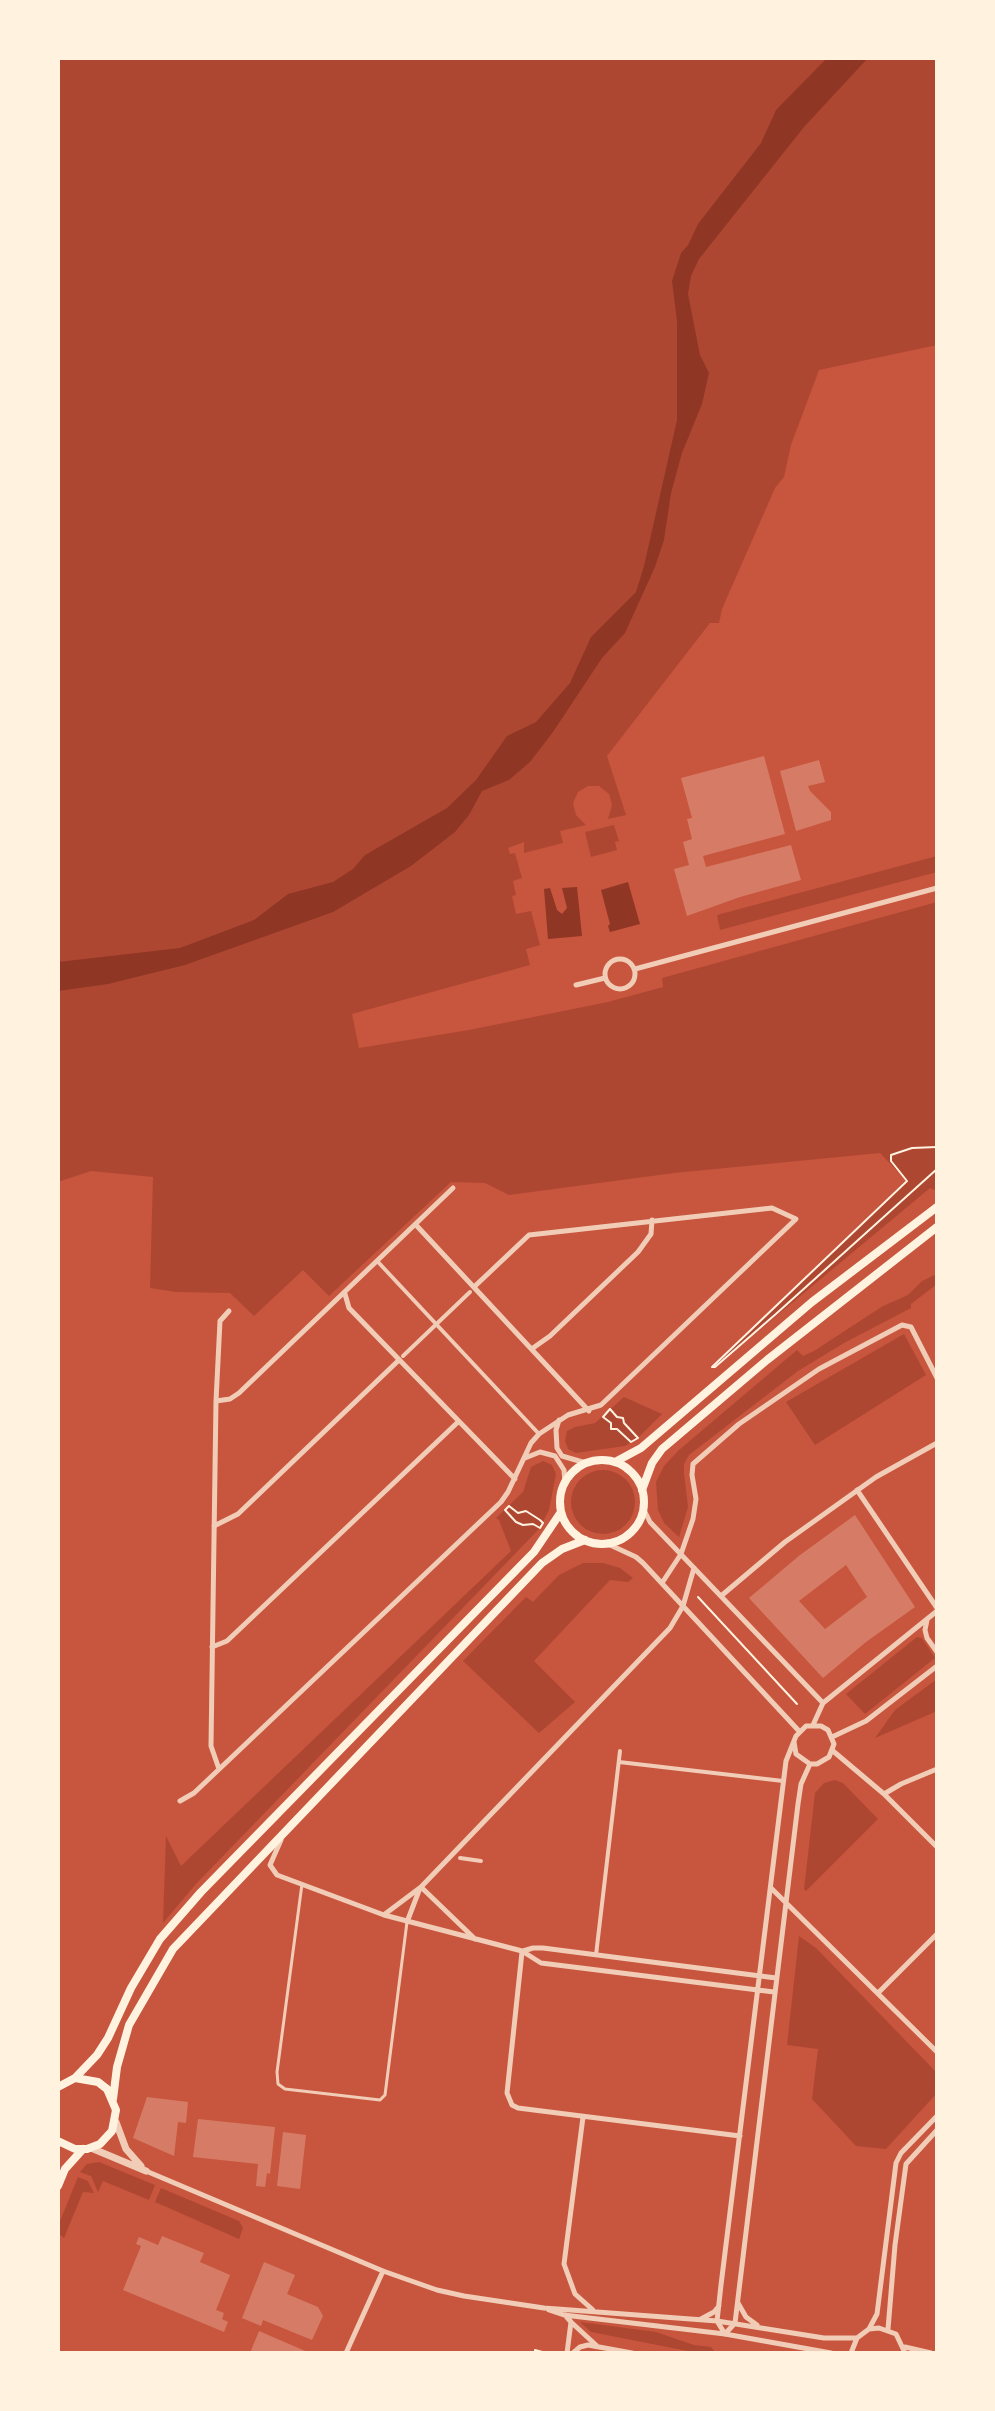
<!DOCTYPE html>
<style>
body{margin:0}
#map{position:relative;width:995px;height:2411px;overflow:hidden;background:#c8553d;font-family:Signika,sans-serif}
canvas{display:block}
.frame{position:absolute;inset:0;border:60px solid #fff3e0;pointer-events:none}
</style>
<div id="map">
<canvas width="995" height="2411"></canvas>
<div class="frame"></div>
</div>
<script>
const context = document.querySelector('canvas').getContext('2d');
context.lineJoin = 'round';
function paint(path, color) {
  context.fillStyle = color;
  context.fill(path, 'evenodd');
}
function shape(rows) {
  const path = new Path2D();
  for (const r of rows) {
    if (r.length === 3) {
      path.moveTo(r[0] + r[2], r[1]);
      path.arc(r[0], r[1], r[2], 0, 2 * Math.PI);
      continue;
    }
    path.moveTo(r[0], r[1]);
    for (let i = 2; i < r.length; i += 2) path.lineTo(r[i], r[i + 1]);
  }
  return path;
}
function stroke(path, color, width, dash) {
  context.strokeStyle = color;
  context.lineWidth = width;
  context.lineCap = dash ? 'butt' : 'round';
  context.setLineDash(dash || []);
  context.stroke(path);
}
paint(shape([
 [58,58,937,58,937,345,819,370,791,445,784,477,775,488,722,609,719,623,710,623,607,756,626,815,608,819,612,805,609,794,599,786,588,786,578,792,573,803,576,815,586,825,560,831,563,843,524,853,524,842,508,848,510,854,515,853,522,878,513,881,516,895,512,896,516,914,531,911,540,945,526,949,530,965,352,1014,359,1048,469,1030,608,1002,663,987,662,978,937,902,937,1191,930,1188,715,1367,712,1367,906,1180,880,1153,674,1173,509,1195,485,1183,451,1182,329,1296,303,1270,254,1316,230,1293,176,1292,150,1288,153,1177,91,1171,58,1182],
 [614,825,619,841,615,842,617,850,591,857,585,832],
 [937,856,937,872,720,930,717,915],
 [937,1274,937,1284,911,1304,911,1308,844,1343,798,1371,689,1455,684,1464,684,1473,688,1507,679,1537,664,1523,658,1510,656,1482,664,1466,679,1450,797,1350,803,1356,814,1351,883,1306,908,1295,922,1281],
 [904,1334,926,1375,815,1445,786,1402],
 [624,1397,662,1414,638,1438,625,1446,576,1453,568,1449,565,1441,567,1431,575,1427,595,1423],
 [543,1461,552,1465,556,1474,549,1510,540,1528,196,1884,163,1923,166,1836,181,1866,511,1551,499,1520,496,1518,523,1492,531,1467],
 [603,1502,32],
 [583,1563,603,1563,620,1568,633,1578,628,1582,610,1580,534,1661,575,1702,539,1733,463,1661,526,1597,533,1602,559,1575],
 [917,1637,922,1638,935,1658,865,1714,846,1694],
 [937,1679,937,1711,875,1738,895,1710],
 [835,1780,843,1783,878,1819,806,1891,804,1889,815,1793,824,1783],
 [799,1936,816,1948,937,2073,937,2093,886,2149,856,2146,812,2099,818,2049,787,2045],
 [99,2162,155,2185,149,2200,103,2181,98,2192,91,2176,80,2172,87,2164],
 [78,2177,88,2181,94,2193,83,2192,64,2238,58,2233,58,2226],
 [161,2188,239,2221,243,2228,239,2239,155,2202],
 [580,2322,656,2332,694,2345,711,2347,716,2353,698,2353,591,2332]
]), '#ae4732');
paint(shape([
 [827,58,868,58,804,127,699,259,691,276,688,294,700,355,709,373,702,404,682,453,671,493,664,540,655,567,625,633,602,658,553,732,530,762,509,780,482,791,469,815,455,832,411,866,333,912,185,965,108,984,58,991,58,962,180,948,254,920,288,894,333,882,353,869,365,855,447,808,476,780,507,736,536,722,570,683,591,637,636,592,644,566,677,420,677,321,672,281,681,253,688,245,698,224,761,143,776,110],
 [628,882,640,924,610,932,608,926,610,924,601,890],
 [577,887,582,936,548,939,544,889,550,888,557,910,562,914,567,908,562,888]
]), '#8f3625');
paint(shape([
 [764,756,785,834,703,856,706,867,791,845,801,880,740,897,687,916,674,869,689,865,683,842,692,839,687,819,692,818,681,778],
 [819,760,825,782,808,786,810,791,831,812,831,820,796,831,780,771],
 [855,1515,915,1607,866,1642,823,1678,749,1598,800,1555],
 [846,1565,867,1597,825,1629,799,1601],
 [147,2097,188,2102,186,2123,178,2122,174,2156,133,2138],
 [198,2119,275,2127,270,2174,267,2173,265,2187,256,2186,258,2164,193,2157],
 [283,2132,306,2135,300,2189,277,2186],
 [162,2236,204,2253,200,2262,230,2275,216,2310,224,2313,222,2319,228,2322,224,2332,123,2290,141,2246,136,2244,139,2237,158,2245],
 [264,2262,295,2275,287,2294,318,2307,323,2316,312,2340,263,2320,261,2326,242,2318],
 [259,2331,310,2353,250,2353]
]), '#d67c66');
stroke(shape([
 [937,1147,912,1148,891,1155,891,1161,907,1181,712,1367,715,1367,777,1313,937,1169],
 [610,1409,617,1417,623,1418,624,1423,638,1438,631,1442,617,1429,611,1429,611,1423,603,1417,610,1409],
 [509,1506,518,1513,526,1511,540,1520,543,1523,540,1528,533,1524,523,1525,516,1522,505,1510,509,1506],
 [698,1597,797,1704],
 [535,2353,535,2350,546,2353]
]), '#fff3e0', 2);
stroke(shape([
 [302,1884,277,2072,278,2084,285,2089,380,2100,385,2095,407,1922]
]), '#f1ccb7', 3);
stroke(shape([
 [378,1262,539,1434],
 [403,1356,470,1292],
 [619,1762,783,1781],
 [460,1858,481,1861],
 [596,1955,620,1751]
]), '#f1ccb7', 4);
stroke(shape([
 [620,974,15],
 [635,969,937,888],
 [576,985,605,978],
 [416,1225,589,1411],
 [345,1294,349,1308,515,1479],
 [533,1348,550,1336,638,1252,651,1234,652,1220],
 [216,1401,230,1399,239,1393,453,1188],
 [559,1420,556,1430,557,1448,562,1456,586,1463],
 [525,1458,540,1452,555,1456,564,1470,565,1483],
 [857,1490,937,1608],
 [643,1508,650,1522,823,1703],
 [214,1526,238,1514,399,1360],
 [608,1544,636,1557,643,1563,799,1731],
 [662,1583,681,1554,693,1519,696,1499,692,1475,693,1464,739,1424,819,1369,902,1325,911,1327,937,1378],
 [721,1596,785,1542,876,1477,937,1443],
 [927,1620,925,1630,927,1638,937,1652],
 [212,1647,227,1641,458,1422],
 [813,1725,823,1703,937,1611],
 [832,1737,866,1721,937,1666],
 [833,1751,884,1794,937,1847],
 [219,1769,211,1746,216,1401,220,1321,229,1311],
 [884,1794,901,1784,937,1769],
 [180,1801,194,1793,501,1502,508,1492,531,1443,539,1434,568,1415,601,1405,796,1219,772,1208,529,1235,474,1287],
 [281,1840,270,1865,277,1875,384,1915,522,1951,541,1963,774,1992],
 [421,1887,475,1939],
 [771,1888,937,2052],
 [385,1914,421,1887,670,1628,683,1606,694,1568],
 [407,1922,420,1888],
 [523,1951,533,1948,543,1948,776,1978],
 [522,1952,507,2093,512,2105,518,2108,740,2136],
 [878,1993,937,1934],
 [583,2117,564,2264,575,2294,593,2310],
 [146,2171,383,2271,437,2290,464,2296,544,2308,717,2321,824,2338,857,2338],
 [738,2303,746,2317,757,2325],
 [549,2310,564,2315,725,2334,831,2353],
 [565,2315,571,2322,567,2353],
 [701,2319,714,2312,719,2306],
 [572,2323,597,2346],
 [869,2329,877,2314,896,2163,901,2153,937,2116],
 [888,2329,895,2245,906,2164,937,2130],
 [725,2334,717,2321,721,2285,786,1761,796,1736,806,1726,821,1726,828,1730,834,1744,829,1757,817,1764,810,1764,796,1754,794,1742],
 [725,2334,735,2323,798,1804,801,1784,810,1764],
 [905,2347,931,2353],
 [346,2353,383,2271],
 [573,2353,580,2347,588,2345,632,2353],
 [851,2353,857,2338,869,2329,879,2328,896,2334,905,2353]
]), '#f1ccb7', 5);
stroke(shape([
 [116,2122,126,2149,141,2166],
 [91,2148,146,2171]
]), '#f1ccb7', 7);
stroke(shape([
 [602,1502,42],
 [615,1462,641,1448,812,1302,937,1207],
 [642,1490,652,1463,662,1449,767,1360,937,1227],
 [75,2078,97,2055,108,2038,131,1988,160,1939,201,1892,534,1552,561,1512],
 [58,2087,75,2078,98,2082,107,2089,116,2110,112,2131,100,2144,87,2149,75,2149,58,2141],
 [113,2099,117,2067,129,2025,173,1949,542,1563,562,1549,585,1540],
 [58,2186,65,2169,83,2149]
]), '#fff3e0', 8);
</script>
